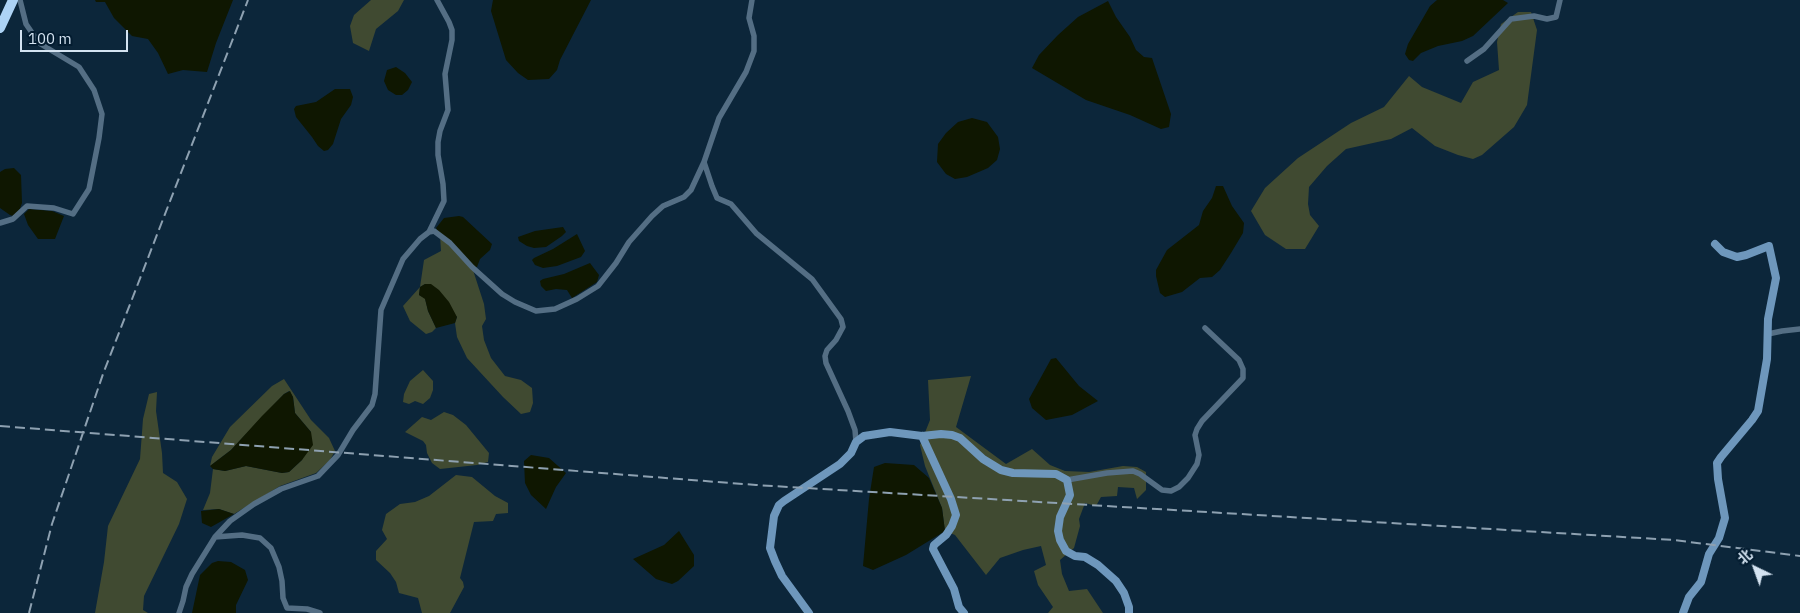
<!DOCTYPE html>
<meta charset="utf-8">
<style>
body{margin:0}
#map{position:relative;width:1800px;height:613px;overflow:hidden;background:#0c263a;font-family:"IBM Plex Sans","Noto Sans SC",sans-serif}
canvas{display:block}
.north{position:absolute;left:1730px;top:543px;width:50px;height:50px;-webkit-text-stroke:4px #031c30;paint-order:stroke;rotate:318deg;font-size:14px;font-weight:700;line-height:20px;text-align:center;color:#d4e3f1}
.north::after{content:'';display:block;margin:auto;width:18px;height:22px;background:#d4e3f1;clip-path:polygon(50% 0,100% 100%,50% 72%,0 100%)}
.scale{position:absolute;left:20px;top:30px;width:108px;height:22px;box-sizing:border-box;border:2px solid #d4e3f1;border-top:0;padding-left:6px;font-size:15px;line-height:18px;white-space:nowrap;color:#d4e3f1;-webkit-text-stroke:4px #031c30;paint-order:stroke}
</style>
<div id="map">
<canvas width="1800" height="613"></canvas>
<div class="north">北</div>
<div class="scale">100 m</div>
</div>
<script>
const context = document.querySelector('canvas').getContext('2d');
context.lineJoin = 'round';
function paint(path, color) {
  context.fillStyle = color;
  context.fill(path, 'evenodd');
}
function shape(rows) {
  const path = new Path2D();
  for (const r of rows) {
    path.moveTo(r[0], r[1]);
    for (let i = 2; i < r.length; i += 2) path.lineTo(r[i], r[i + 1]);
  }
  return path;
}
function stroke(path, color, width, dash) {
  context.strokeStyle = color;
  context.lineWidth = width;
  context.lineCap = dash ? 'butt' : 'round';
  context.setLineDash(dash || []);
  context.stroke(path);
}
paint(shape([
 [371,0,404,0,398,11,376,29,369,51,353,43,350,26,354,15],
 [1518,12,1531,12,1537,30,1527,105,1514,127,1482,155,1473,159,1458,155,1435,146,1412,128,1391,139,1346,149,1327,166,1309,187,1308,204,1310,215,1319,226,1305,249,1286,249,1265,235,1251,211,1265,188,1298,158,1351,123,1384,107,1409,76,1422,87,1461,103,1473,82,1499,70,1497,42,1501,24],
 [440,235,472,267,484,304,486,319,482,326,484,340,491,358,505,376,521,380,532,388,533,403,530,412,521,414,503,397,467,358,457,337,455,323,457,317,425,284,420,287,419,295,425,298,428,311,436,328,432,332,426,334,410,321,403,306,420,287,424,260,441,251],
 [423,370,433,381,433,390,430,398,423,404,415,401,409,404,403,402,404,394,410,381],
 [971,376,956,427,1006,464,1032,449,1050,465,1065,471,1089,472,1123,466,1137,467,1146,472,1146,490,1137,499,1134,488,1118,487,1117,496,1101,497,1096,506,1085,503,1079,519,1080,526,1074,548,1060,560,1062,574,1069,591,1087,589,1103,613,1048,613,1053,607,1038,585,1034,571,1046,565,1041,546,1023,550,1000,558,986,575,955,535,945,531,942,508,925,466,920,445,930,420,928,380],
 [284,379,311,420,329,438,335,451,330,460,316,473,280,486,234,514,219,509,203,510,210,493,213,469,225,471,246,466,282,473,289,472,302,460,311,432,295,413,293,397,289,391,284,394,231,450,210,466,212,457,230,427,272,386],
 [157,392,156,411,162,453,163,473,177,482,187,499,179,524,144,596,143,610,148,613,95,613,104,562,108,526,140,459,143,419,149,394],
 [444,412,453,415,466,425,489,453,488,462,477,465,440,469,432,463,427,453,426,445,423,441,405,432,422,417,431,420],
 [456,475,472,477,495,496,508,503,508,513,496,514,493,521,474,522,460,578,463,582,464,587,450,613,422,613,418,598,399,593,396,582,390,573,376,560,376,551,387,539,382,530,386,514,400,504,415,502,429,496]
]), '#404a31');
paint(shape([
 [95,0,233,0,216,43,207,72,183,70,168,74,158,53,148,39,132,36,114,18,105,2,96,2],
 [493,0,591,0,560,60,557,70,549,79,528,80,518,73,506,60,491,11],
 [1437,0,1503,0,1508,3,1473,36,1462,41,1438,46,1421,53,1413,61,1409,60,1405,54,1408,44,1430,6],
 [1108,1,1116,17,1130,37,1136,50,1144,57,1152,58,1171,114,1169,127,1161,129,1130,115,1086,100,1032,68,1039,55,1058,35,1078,17],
 [396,67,405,73,412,82,408,90,402,95,396,95,388,90,384,81,387,70],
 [335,89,350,89,353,97,351,105,341,119,333,144,328,150,324,151,318,146,312,137,296,117,294,109,296,106,316,102],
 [972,118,987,122,998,137,1000,149,997,160,988,168,967,177,955,179,946,174,937,162,938,144,946,133,958,122],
 [14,168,21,175,22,203,19,211,13,216,10,215,0,208,0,172,5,169],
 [1216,186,1223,186,1232,206,1244,223,1243,233,1231,253,1220,270,1212,277,1200,278,1182,292,1165,297,1160,293,1156,276,1156,270,1167,250,1199,225,1203,211,1212,198],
 [29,209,52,211,64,216,55,239,38,239,28,225,24,214],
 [459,216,463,217,492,244,490,250,480,259,477,267,472,267,440,235,436,228,444,218],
 [563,227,566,232,562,236,546,247,534,248,527,246,519,241,518,237,535,231],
 [577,234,585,251,581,257,557,266,543,268,535,265,532,260,534,258,553,249],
 [590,263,599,275,597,282,572,298,567,290,556,289,546,291,541,286,540,281,543,279,564,274],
 [425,284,431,284,439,290,449,302,457,317,455,323,436,328,428,311,425,299,419,295,420,287],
 [1056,358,1079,386,1098,401,1072,415,1046,420,1032,408,1029,399,1051,359],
 [290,391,293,397,295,413,311,432,313,445,302,460,289,472,282,473,246,466,225,471,213,469,210,466,231,450,262,416,284,394],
 [531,455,549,458,566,473,556,487,546,509,531,495,525,483,524,461],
 [885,463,914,465,929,478,942,508,945,531,906,555,873,570,863,566,869,499,874,467],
 [219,509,234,514,211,527,202,523,201,511],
 [679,531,694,555,694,566,678,581,672,584,656,579,633,559,664,545],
 [218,561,231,562,245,570,248,580,236,605,236,613,192,613,200,575,212,563]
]), '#0f1701');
stroke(shape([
 [752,0,749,18,754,36,754,51,746,72,719,118,704,162,712,186,717,198,731,204,756,233,812,279,841,319,843,327,836,340,827,350,825,356,826,363,848,411,855,430,856,442],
 [1467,61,1484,49,1511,19,1534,16,1547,19,1556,17,1560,0],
 [0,223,13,219,27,206,54,208,73,214,89,189,99,138,102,114,94,90,79,67,39,43,26,24,20,0],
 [429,232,444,201,443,184,438,155,438,142,440,131,448,110,445,74,452,40,452,30,449,22,437,0],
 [1768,334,1782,331,1800,329],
 [1067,480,1107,473,1133,471,1140,474,1162,490,1171,491,1179,487,1188,478,1197,464,1199,455,1195,435,1197,429,1202,421,1243,378,1243,369,1239,360,1205,328],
 [215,537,242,535,260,538,271,548,279,567,282,581,283,598,287,608,307,609,320,613],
 [179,613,183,601,186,587,192,574,215,537,230,521,254,504,281,489,318,476,338,455,353,430,372,405,375,394,381,310,403,259,420,239,429,232,434,231,450,243,472,267,502,294,515,302,536,311,555,309,577,299,598,286,616,263,629,242,652,216,663,206,684,197,691,190,704,162]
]), '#546e84', 5.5);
stroke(shape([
 [922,436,951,499,956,515,952,526,946,535,934,545,933,549,954,589,959,607,964,613],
 [809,613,782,576,775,561,770,548,774,516,779,505,784,501,840,464,851,453,856,442,864,436,890,432,922,436,941,434,952,435,960,438,983,459,1001,470,1013,473,1056,474,1067,480,1070,495,1060,517,1058,531,1060,540,1066,551,1075,556,1085,557,1098,565,1116,581,1124,593,1129,607,1129,613],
 [1683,613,1689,597,1701,582,1709,554,1719,538,1725,518,1718,479,1717,463,1721,457,1752,420,1758,411,1767,359,1768,319,1776,278,1769,246,1746,255,1737,257,1723,252,1715,244]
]), '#6e97bc', 8);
stroke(shape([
 [0,28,13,0]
]), '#add3f5', 10);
stroke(shape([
 [0,426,756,485,1674,540,1800,556],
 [29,613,52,524,103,374,248,0]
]), '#8ea1b1', 2, [10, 5]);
</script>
